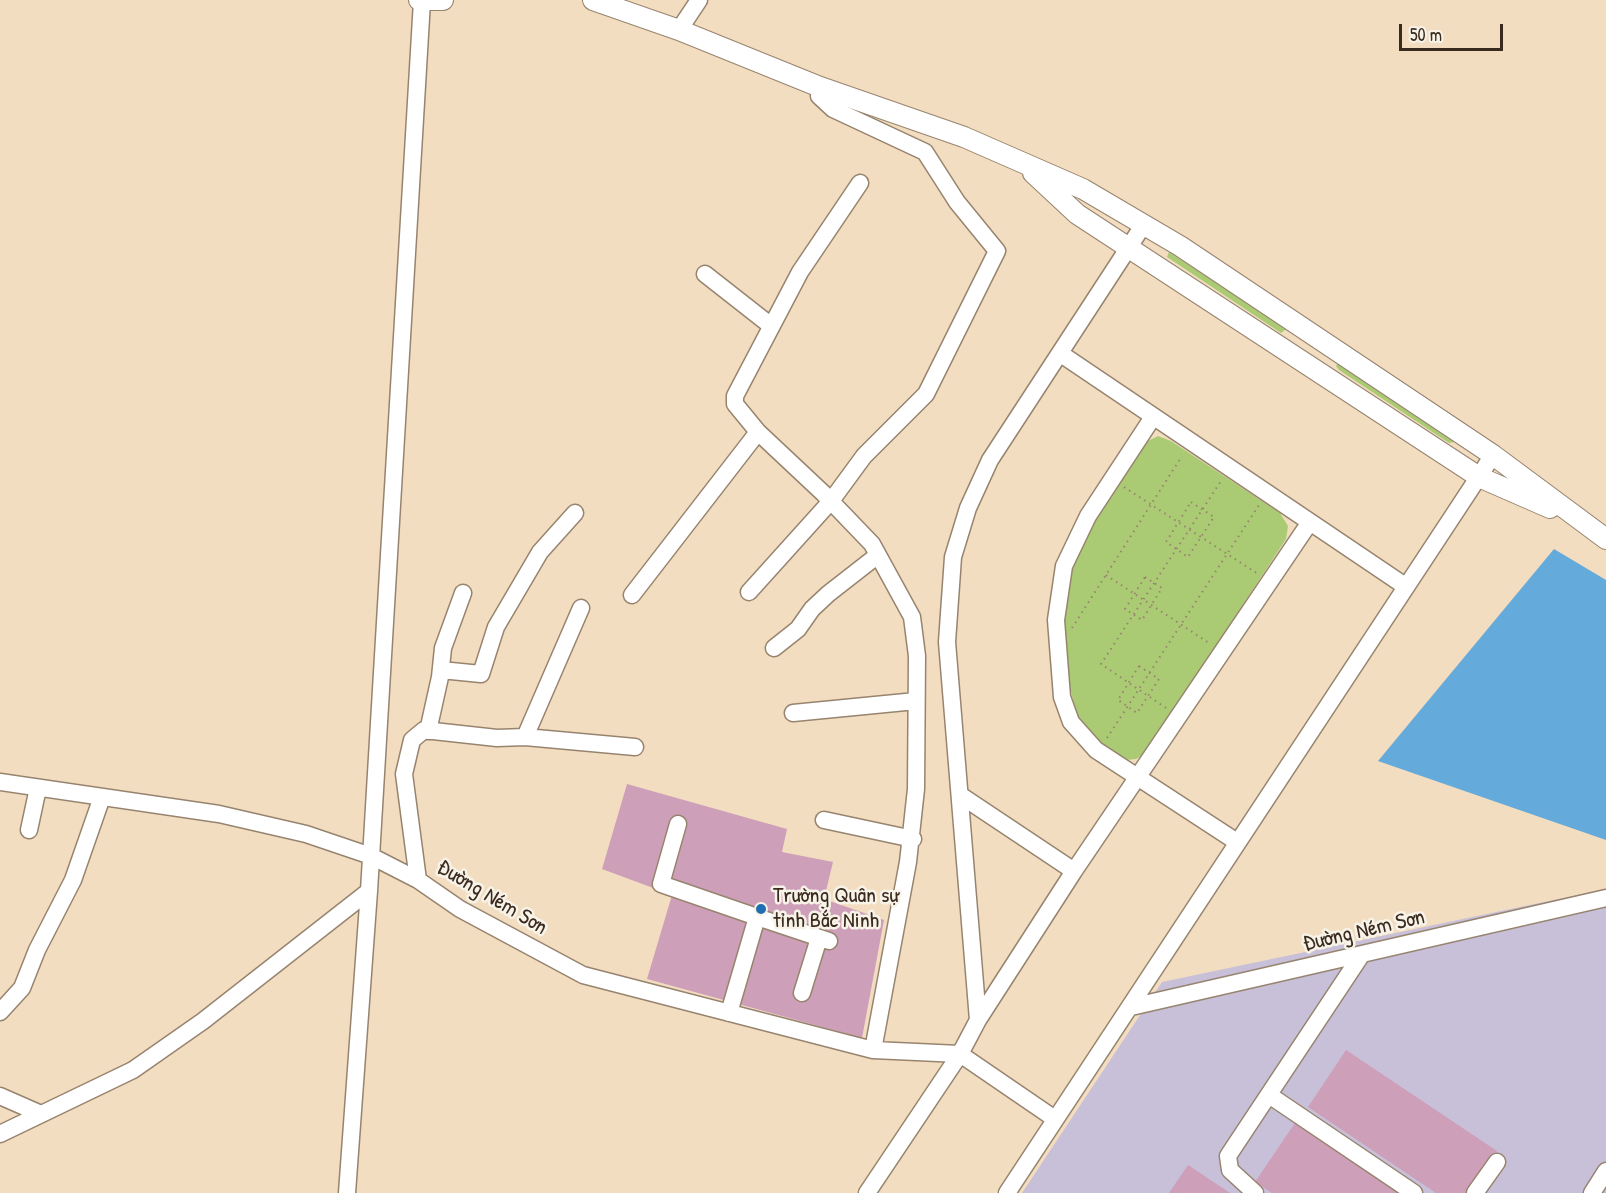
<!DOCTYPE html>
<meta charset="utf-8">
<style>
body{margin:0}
#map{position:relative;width:1606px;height:1193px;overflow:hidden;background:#f3ddc0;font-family:"Patrick Hand",sans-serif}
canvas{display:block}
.scale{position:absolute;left:1399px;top:24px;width:104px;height:27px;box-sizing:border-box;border:3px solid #3b2a1e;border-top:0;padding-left:8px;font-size:18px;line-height:21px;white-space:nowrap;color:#3b2a1e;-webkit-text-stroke:4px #f7f3e8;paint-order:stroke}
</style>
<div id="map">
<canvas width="1606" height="1193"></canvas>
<div class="scale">50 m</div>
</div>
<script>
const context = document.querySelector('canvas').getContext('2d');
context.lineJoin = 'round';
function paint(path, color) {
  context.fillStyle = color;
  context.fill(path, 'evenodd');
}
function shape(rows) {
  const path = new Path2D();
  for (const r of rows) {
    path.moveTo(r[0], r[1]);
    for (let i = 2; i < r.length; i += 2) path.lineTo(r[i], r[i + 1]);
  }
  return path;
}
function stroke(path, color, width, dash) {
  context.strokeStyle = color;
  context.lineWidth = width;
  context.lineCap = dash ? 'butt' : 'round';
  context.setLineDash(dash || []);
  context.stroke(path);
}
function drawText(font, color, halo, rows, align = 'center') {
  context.font = font + ' "Patrick Hand",sans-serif';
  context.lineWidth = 5;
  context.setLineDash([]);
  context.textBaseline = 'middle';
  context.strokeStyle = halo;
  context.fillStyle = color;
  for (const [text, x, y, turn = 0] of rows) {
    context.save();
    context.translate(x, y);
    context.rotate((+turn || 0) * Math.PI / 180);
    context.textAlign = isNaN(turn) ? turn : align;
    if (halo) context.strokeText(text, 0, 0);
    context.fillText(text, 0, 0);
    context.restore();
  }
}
paint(shape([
 [1606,889,1606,1193,1022,1193,1162,982]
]), '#c8bfd8');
paint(shape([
 [1169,252,1286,328,1285,330,1281,333,1167,257],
 [1338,363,1454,440,1454,442,1449,443,1339,370,1336,366],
 [1158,436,1171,441,1280,513,1288,526,1286,539,1145,754,1136,759,1125,760,1096,742,1078,721,1069,683,1064,622,1071,567,1085,536,1144,443]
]), '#aacb73');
paint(shape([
 [1554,549,1606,580,1606,840,1378,761]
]), '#64aada');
paint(shape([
 [627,784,787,829,782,852,833,862,824,899,884,920,862,1038,647,979,672,895,602,869],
 [1346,1050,1497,1151,1469,1193,1436,1193,1308,1107],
 [1295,1123,1399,1193,1272,1193,1255,1182],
 [1188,1165,1230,1193,1169,1193]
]), '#ce9fb9');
const minor = shape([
 [679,30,699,0],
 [860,183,800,272,735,396,735,404,758,432,823,493,872,544,912,617,917,656,916,789,908,862,873,1050],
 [705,274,770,325],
 [1061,354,1405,586],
 [1153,417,1088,516,1064,566,1056,620,1062,697,1071,722,1096,750,1237,842],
 [749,592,831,501,864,456,926,394,997,251,957,202,925,152,833,109,819,96,820,87],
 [632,595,758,432],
 [774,648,798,629,812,609,828,594,878,555],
 [441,670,481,674,496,627,540,552,575,513],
 [793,713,916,701],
 [428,731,440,677,443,648,463,593],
 [525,737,635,747],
 [0,782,219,814,306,834,371,856,418,880,460,909,583,975,873,1050,960,1054],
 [960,795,1074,871],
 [824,820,913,839],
 [678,824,661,884,757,917,729,1013],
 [29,830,38,788],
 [418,880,404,774,412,740,424,730,497,738,525,737,581,608],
 [757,917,829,941],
 [802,993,819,938],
 [1131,1007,1606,898],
 [0,1012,22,988,37,950,73,880,102,797],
 [978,1020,947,642,953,557,968,508,990,460,1144,224],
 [1269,1095,1414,1193],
 [0,1096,41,1114],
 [1055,1119,960,1054,978,1020,1074,871,1310,522],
 [0,1134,133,1070,203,1021,369,891],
 [347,1193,369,891,422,1],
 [867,1193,960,1054],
 [1007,1193,1493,455],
 [1255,1193,1230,1170,1228,1156,1362,954],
 [1475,1193,1497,1162],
 [1592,1193,1606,1171]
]);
const major = shape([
 [419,0,443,0],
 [593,0,679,30,820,87,964,137,1083,189,1180,246,1493,455,1606,539],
 [1033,173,1077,214,1479,477,1550,508]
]);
stroke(minor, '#97846f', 19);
stroke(major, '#97846f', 22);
stroke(shape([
 [1124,487,1258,574],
 [1191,502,1214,517,1188,557,1166,542,1191,502],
 [1106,575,1209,643],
 [1145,577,1162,588,1142,620,1125,609,1145,577],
 [1072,628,1182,456],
 [1139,666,1159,679,1137,713,1118,700,1139,666],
 [1166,708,1101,664,1221,481],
 [1107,738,1259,505]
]), '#97846f', 2, [1.5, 4.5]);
stroke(minor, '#fff', 16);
stroke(major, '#fff', 20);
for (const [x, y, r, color] of [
 [761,909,6,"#1f6fb2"]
]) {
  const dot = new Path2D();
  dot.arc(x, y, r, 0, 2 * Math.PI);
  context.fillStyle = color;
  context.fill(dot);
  stroke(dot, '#f7f3e8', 2);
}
drawText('22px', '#3b2a1e', '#f7f3e8', [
 ["Trường Quân sự",773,896],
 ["tỉnh Bắc Ninh",773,921]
], 'left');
drawText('22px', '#3b2a1e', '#f7f3e8', [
 ["Đường Ném Sơn",492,898,31],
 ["Đường Ném Sơn",1364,931,-13]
]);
</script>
